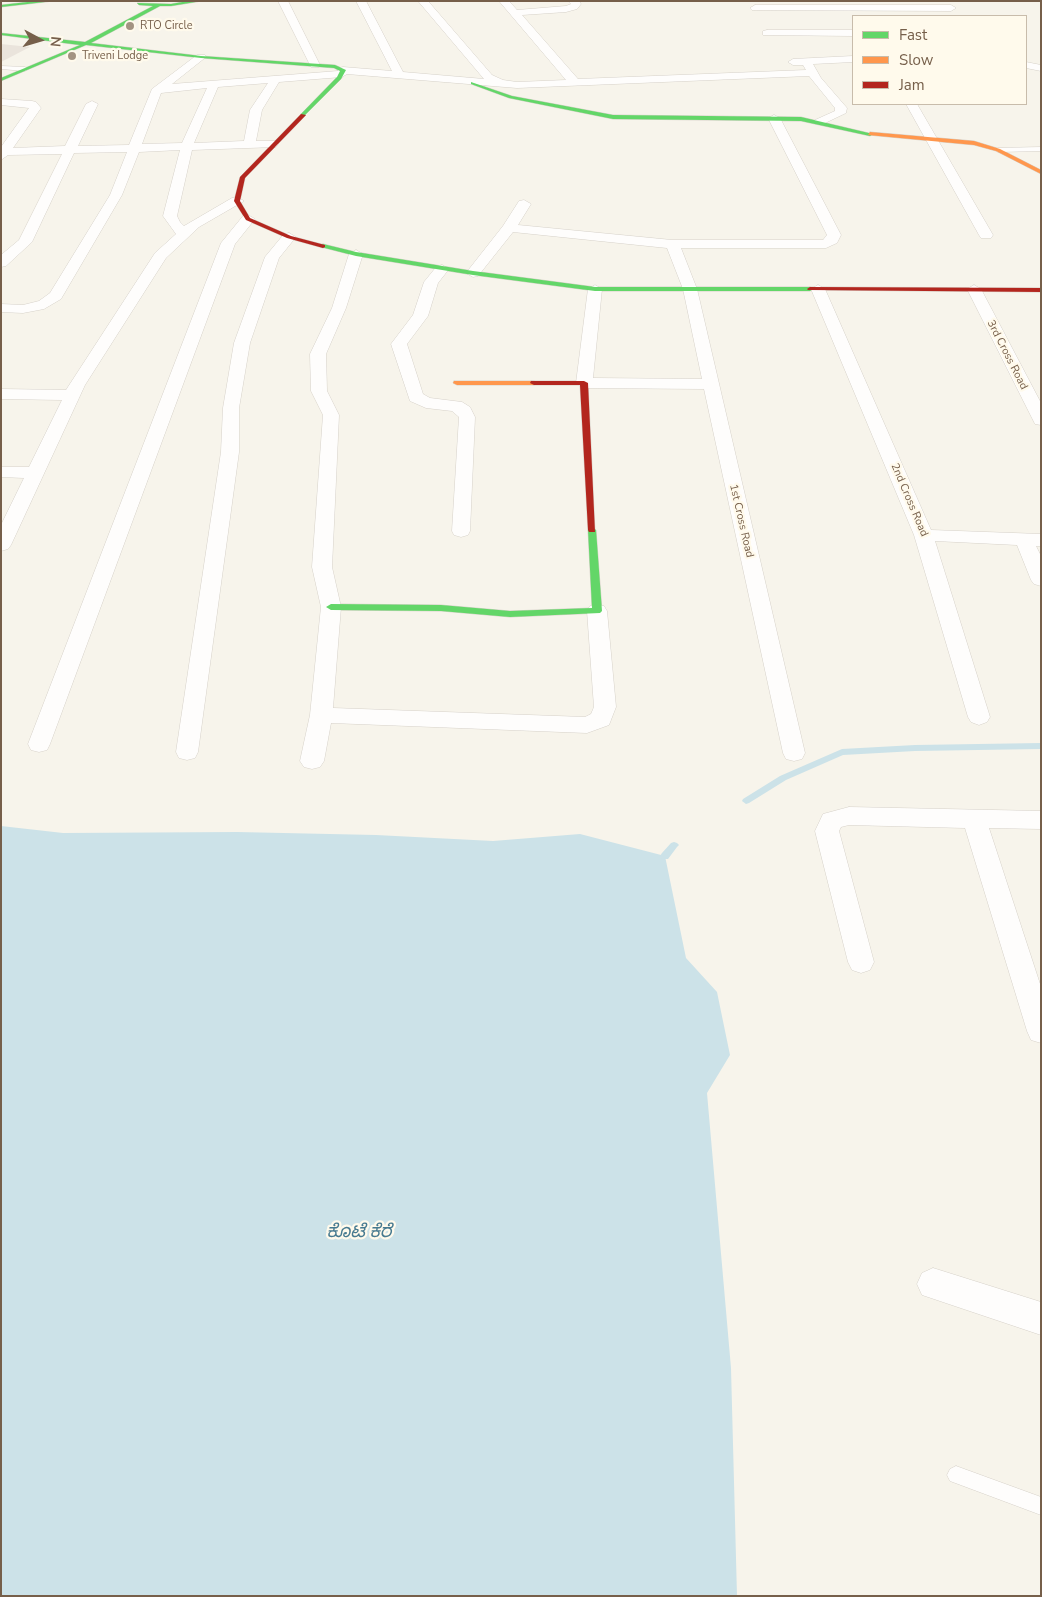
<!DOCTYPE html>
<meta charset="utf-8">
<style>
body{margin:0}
#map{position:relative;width:1042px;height:1597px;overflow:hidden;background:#f7f4eb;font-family:"Nunito Sans",sans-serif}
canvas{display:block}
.frame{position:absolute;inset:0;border:2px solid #765f4a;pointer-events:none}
.legend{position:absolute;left:852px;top:15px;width:175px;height:90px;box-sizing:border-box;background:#fffaec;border:1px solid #c8bcab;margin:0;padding:6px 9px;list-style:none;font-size:15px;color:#765f4a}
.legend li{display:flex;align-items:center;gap:10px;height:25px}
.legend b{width:25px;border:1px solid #c8bcab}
.north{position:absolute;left:15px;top:15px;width:50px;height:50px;-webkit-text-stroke:4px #fffaec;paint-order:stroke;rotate:96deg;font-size:14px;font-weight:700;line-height:20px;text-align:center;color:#765f4a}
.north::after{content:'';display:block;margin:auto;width:18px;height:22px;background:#765f4a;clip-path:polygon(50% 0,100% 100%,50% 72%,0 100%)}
</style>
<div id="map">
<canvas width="1042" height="1597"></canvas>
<div class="frame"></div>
<ul class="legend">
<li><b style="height:6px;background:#63d668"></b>Fast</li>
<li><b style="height:6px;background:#ff974d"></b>Slow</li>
<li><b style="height:6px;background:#b3261e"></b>Jam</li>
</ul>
<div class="north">N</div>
</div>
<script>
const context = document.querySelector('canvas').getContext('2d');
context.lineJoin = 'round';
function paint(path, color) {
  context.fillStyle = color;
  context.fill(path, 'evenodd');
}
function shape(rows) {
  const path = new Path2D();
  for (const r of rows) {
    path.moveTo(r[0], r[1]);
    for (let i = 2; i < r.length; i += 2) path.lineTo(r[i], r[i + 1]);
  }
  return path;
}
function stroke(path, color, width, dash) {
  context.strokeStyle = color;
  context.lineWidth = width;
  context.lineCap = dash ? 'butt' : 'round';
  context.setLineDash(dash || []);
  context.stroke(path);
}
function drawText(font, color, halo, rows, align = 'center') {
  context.font = font + ' "Nunito Sans","Noto Sans Kannada",sans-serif';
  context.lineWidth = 4.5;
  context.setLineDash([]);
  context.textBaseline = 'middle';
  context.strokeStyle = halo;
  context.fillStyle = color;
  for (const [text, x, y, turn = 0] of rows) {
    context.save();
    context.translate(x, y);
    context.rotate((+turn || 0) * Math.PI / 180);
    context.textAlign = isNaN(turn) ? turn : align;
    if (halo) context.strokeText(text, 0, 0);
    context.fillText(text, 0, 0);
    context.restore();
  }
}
paint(shape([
 [1,44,30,47,1,62]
]), '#eae4dc');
paint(shape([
 [1,826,63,833,237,832,376,835,493,841,580,834,665,856,686,958,717,992,730,1055,707,1093,731,1368,737,1596,1,1596]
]), '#cce2e8');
paint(shape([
 [1041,743,1041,749,915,751,843,755,786,780,749,803,746,804,742,801,743,799,780,776,842,749,915,745,1041,743],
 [674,842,677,843,679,845,677,847,668,859,662,859,660,856,662,853,671,843,674,842]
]), '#cce2e8');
const lane = shape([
 [1,66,25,67,28,69,25,71,1,69,1,66],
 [1041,147,1041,151,998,152,995,150,998,148,1041,147],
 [956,1466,1041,1497,1041,1515,950,1481,947,1475,950,1469,956,1466]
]);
const street = shape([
 [278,1,288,1,320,65,319,67,311,67,278,1],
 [356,1,366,1,403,72,484,79,418,1,428,1,492,75,503,80,517,82,566,80,499,1,509,1,517,10,566,6,571,4,568,1,579,1,581,4,577,9,566,12,522,15,578,79,806,70,803,65,793,65,788,62,793,59,853,56,853,62,813,64,821,78,847,108,846,113,823,124,815,124,815,120,835,111,835,108,809,76,517,88,347,74,342,77,279,82,262,110,256,141,276,141,278,144,276,147,192,150,177,216,180,222,184,226,232,198,237,197,244,201,199,227,166,258,85,385,11,545,8,549,1,551,1,525,24,478,1,477,1,467,29,467,62,400,1,399,1,389,66,390,155,253,176,234,163,216,180,150,139,152,122,195,61,299,44,309,23,313,1,312,1,304,23,305,39,301,50,293,110,195,127,152,74,153,32,242,6,266,1,267,1,255,19,240,62,154,8,155,1,160,1,147,29,108,1,105,1,99,32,101,36,102,41,108,13,148,65,146,86,104,92,101,98,104,78,146,129,145,152,89,197,55,205,55,206,57,172,84,338,71,339,68,343,67,392,71,356,1],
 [268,83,250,110,244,141,194,143,218,87,268,83],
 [207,88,182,143,142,144,161,93,207,88],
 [755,5,951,5,956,8,951,11,752,10,750,8,755,5],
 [767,30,853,30,853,36,763,35,763,31,767,30],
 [1026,62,1041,65,1041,71,1026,68,1026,62],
 [906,104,917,104,993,235,991,238,981,238,979,235,906,104],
 [774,115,780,118,841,235,837,243,826,248,681,248,697,289,805,753,802,759,794,761,786,759,783,753,704,389,584,388,576,383,588,289,595,285,602,289,593,378,702,379,683,289,667,248,513,232,478,276,473,277,466,273,503,226,519,201,524,200,531,204,518,225,672,240,823,240,827,235,768,118,774,115],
 [248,215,255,219,235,244,50,744,47,750,39,752,31,750,28,744,221,243,243,216,248,215],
 [289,233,296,237,279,258,250,343,239,408,239,452,198,752,195,758,187,760,179,758,176,752,221,452,223,408,234,343,265,257,284,234,289,233],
 [356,250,363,254,346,308,326,354,327,391,339,415,332,567,341,607,333,708,585,717,591,714,594,707,587,611,590,606,597,605,604,606,607,611,616,707,609,725,587,733,331,723,324,761,320,767,312,769,304,767,300,761,310,715,321,607,312,567,323,415,311,391,310,354,332,308,349,254,356,250],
 [442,265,449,269,438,283,428,316,407,344,423,394,430,398,462,402,470,407,475,417,470,531,468,535,461,537,454,535,452,531,459,417,452,411,426,408,410,401,391,344,413,315,424,282,437,266,442,265],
 [818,285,825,289,931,530,1041,534,1041,546,1036,546,1041,556,1041,586,1034,584,1031,580,1017,545,935,541,990,717,987,722,979,725,971,722,968,717,914,535,811,289,818,285],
 [974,285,981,289,1041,403,1041,425,1035,424,1033,420,967,289,974,285],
 [849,807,1041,811,1041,829,989,828,1041,987,1041,1043,1031,1040,1027,1031,965,828,849,825,841,827,839,831,874,962,870,970,861,973,852,970,848,962,815,831,823,814,849,807],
 [933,1268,1041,1302,1041,1335,922,1295,917,1284,922,1273,933,1268]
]);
const fast = shape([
 [36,1,54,1,1,7,1,5,36,1],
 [188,1,202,1,171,6,160,6,91,43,201,56,335,65,346,70,341,79,303,117,301,114,337,77,340,71,334,68,201,58,86,45,1,81,1,78,80,45,1,35,1,33,85,42,153,6,139,5,137,3,171,4,188,1],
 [471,82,512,96,613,115,801,117,873,134,870,136,801,121,613,119,509,98,471,84,471,82],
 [323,244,356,252,473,271,595,287,810,287,813,289,810,291,595,291,473,275,356,256,321,247,321,245,323,244],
 [592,527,596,530,602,611,600,613,510,617,441,611,331,610,326,607,331,604,441,605,510,611,592,608,588,530,592,527]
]);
const slow = shape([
 [870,132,974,141,1000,149,1041,170,1041,174,996,151,974,145,868,135,870,132],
 [454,381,534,381,538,383,534,385,457,385,453,383,454,381]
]);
const jam = shape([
 [301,114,306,115,245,178,240,201,250,218,291,236,325,245,325,247,323,248,287,238,246,220,234,201,240,177,301,114],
 [810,287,1041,288,1041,292,808,290,807,289,810,287],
 [531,381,584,381,588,383,595,532,589,532,588,530,580,385,534,385,530,383,531,381]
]);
stroke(lane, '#d6d1c9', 1);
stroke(street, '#d6d1c9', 1);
stroke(fast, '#d7d1c9', 1);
stroke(slow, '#d7d1c9', 1);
stroke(jam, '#d7d1c9', 1);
paint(lane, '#fefdfc');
paint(street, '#fefdfc');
paint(fast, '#63d668');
paint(slow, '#ff974d');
paint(jam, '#b3261e');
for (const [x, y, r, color] of [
 [130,26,5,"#a39382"],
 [72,56,5,"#a39382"]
]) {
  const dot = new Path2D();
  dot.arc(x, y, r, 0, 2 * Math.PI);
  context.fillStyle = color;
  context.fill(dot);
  stroke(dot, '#fffaec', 2);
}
drawText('11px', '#765f4a', '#fffaec', [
 ["RTO Circle",140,26],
 ["Triveni Lodge",82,56]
], 'left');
drawText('11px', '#765f4a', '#fffaec', [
 ["3rd Cross Road",1007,355,63],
 ["2nd Cross Road",909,500,67],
 ["1st Cross Road",741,521,77]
]);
drawText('italic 18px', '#477a90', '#fffaec', [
 ["ಕೊಟೆ ಕೆರೆ",359,1233]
]);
</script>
